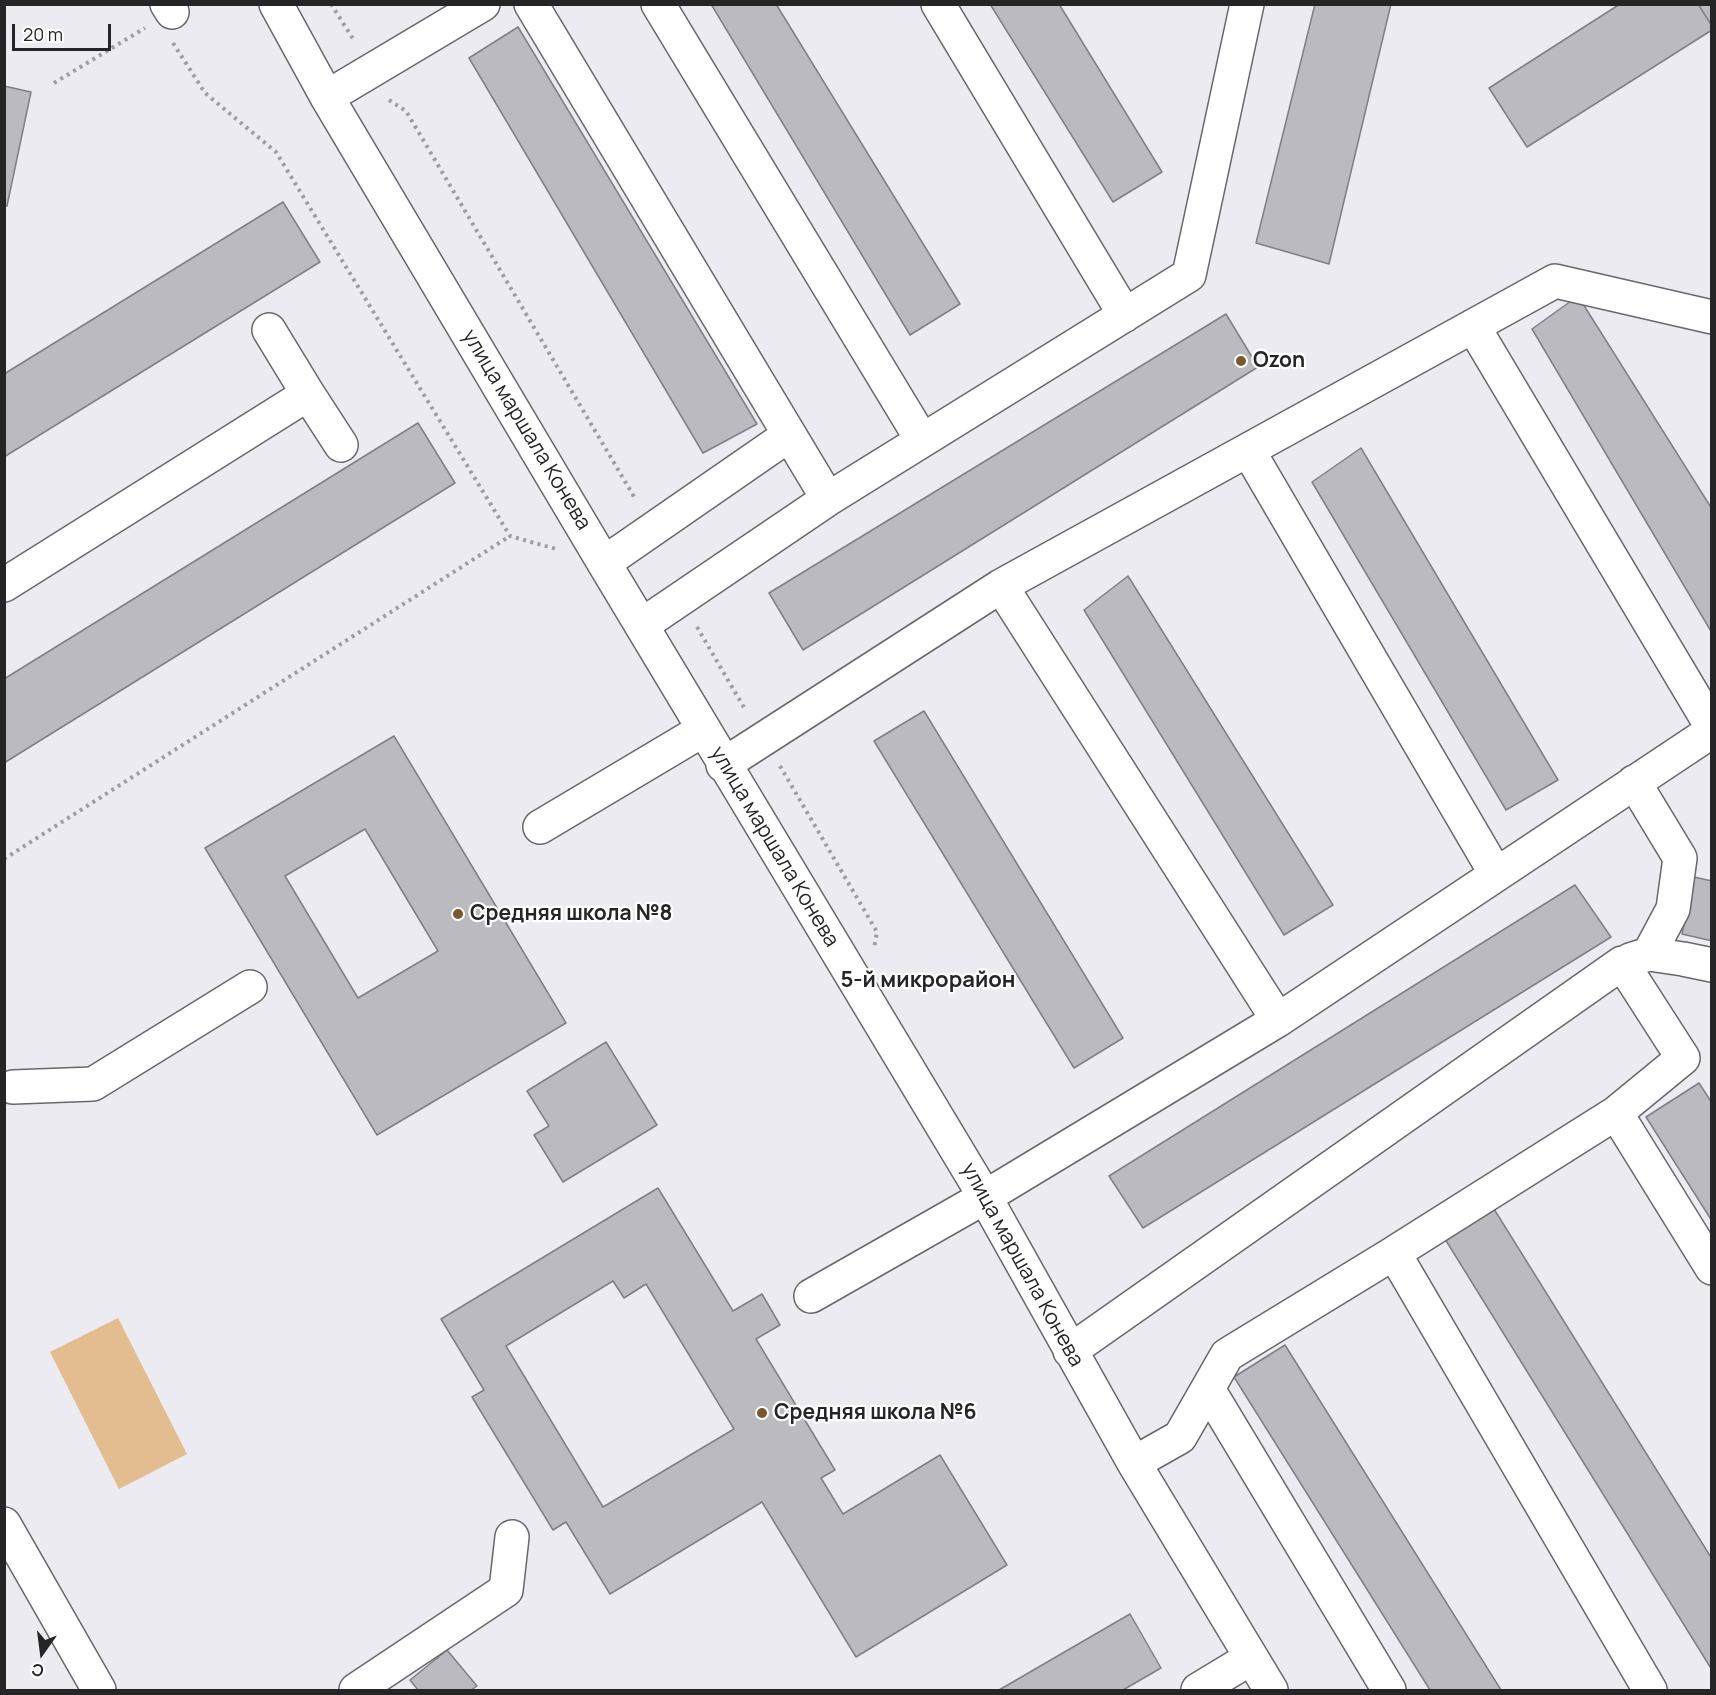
<!DOCTYPE html>
<meta charset="utf-8">
<style>
body{margin:0}
#map{position:relative;width:1716px;height:1695px;overflow:hidden;background:#ecebf2;font-family:Manrope,sans-serif}
canvas{display:block}
.frame{position:absolute;inset:0;border:6px solid #252528;pointer-events:none}
.north{position:absolute;left:12px;top:1623px;width:60px;height:60px;-webkit-text-stroke:4px #fff;paint-order:stroke;rotate:194deg;font-size:16px;font-weight:700;line-height:24px;text-align:center;color:#252528}
.north::after{content:'';display:block;margin:auto;width:21px;height:27px;background:#252528;clip-path:polygon(50% 0,100% 100%,50% 72%,0 100%)}
.scale{position:absolute;left:12px;top:24px;width:99px;height:27px;box-sizing:border-box;border:3px solid #252528;border-top:0;padding-left:8px;font-size:18px;line-height:21px;white-space:nowrap;color:#252528;-webkit-text-stroke:4px #fff;paint-order:stroke}
</style>
<div id="map">
<canvas width="1716" height="1695"></canvas>
<div class="frame"></div>
<div class="north">С</div>
<div class="scale">20 m</div>
</div>
<script>
const context = document.querySelector('canvas').getContext('2d');
context.lineJoin = 'round';
function paint(path, color) {
  context.fillStyle = color;
  context.fill(path, 'evenodd');
}
function shape(rows) {
  const path = new Path2D();
  for (const r of rows) {
    path.moveTo(r[0], r[1]);
    for (let i = 2; i < r.length; i += 2) path.lineTo(r[i], r[i + 1]);
  }
  return path;
}
function stroke(path, color, width, dash) {
  context.strokeStyle = color;
  context.lineWidth = width;
  context.lineCap = dash ? 'butt' : 'round';
  context.setLineDash(dash || []);
  context.stroke(path);
}
function drawText(font, color, halo, rows, align = 'center') {
  context.font = font + ' Manrope,sans-serif';
  context.lineWidth = 4.5;
  context.setLineDash([]);
  context.textBaseline = 'middle';
  context.strokeStyle = halo;
  context.fillStyle = color;
  for (const [text, x, y, turn = 0] of rows) {
    context.save();
    context.translate(x, y);
    context.rotate((+turn || 0) * Math.PI / 180);
    context.textAlign = isNaN(turn) ? turn : align;
    if (halo) context.strokeText(text, 0, 0);
    context.fillText(text, 0, 0);
    context.restore();
  }
}
paint(shape([
 [118,1318,187,1454,119,1489,50,1352]
]), '#e3bc8f');
const building = shape([
 [711,4,776,4,960,304,910,335,711,4],
 [990,4,1059,4,1162,172,1113,202,990,4],
 [1315,4,1391,4,1329,264,1256,243,1315,4],
 [1620,4,1698,4,1712,26,1712,30,1527,147,1489,88,1620,4],
 [1698,4,1712,4,1712,26,1698,4],
 [518,27,757,424,703,453,469,58,518,27],
 [4,86,31,92,7,206,4,206,4,86],
 [283,202,320,262,4,457,4,374,283,202],
 [1578,296,1712,509,1712,633,1532,329,1578,296],
 [1226,314,1258,367,803,650,769,593,1226,314],
 [418,423,455,483,4,763,4,679,418,423],
 [1361,448,1558,780,1506,810,1312,482,1361,448],
 [1128,576,1333,905,1284,935,1084,610,1128,576],
 [924,711,1123,1038,1074,1068,874,741,924,711],
 [394,736,566,1023,377,1135,205,848,394,736],
 [365,829,438,951,358,998,285,876,365,829],
 [1694,877,1712,881,1712,941,1682,934,1694,877],
 [1575,885,1611,937,1143,1228,1109,1176,1575,885],
 [606,1042,657,1125,563,1182,534,1135,549,1126,527,1091,606,1042],
 [1699,1083,1712,1103,1712,1221,1646,1117,1699,1083],
 [658,1188,733,1311,762,1294,780,1325,756,1339,835,1470,821,1478,843,1514,940,1455,1007,1565,856,1657,762,1502,610,1594,566,1522,553,1530,472,1397,484,1390,441,1319,658,1188],
 [613,1281,624,1298,646,1284,734,1429,603,1507,506,1346,613,1281],
 [1494,1209,1712,1559,1712,1670,1445,1239,1494,1209],
 [1285,1345,1501,1690,1430,1690,1234,1377,1285,1345],
 [1130,1614,1161,1668,1123,1690,999,1690,1130,1614],
 [447,1650,477,1686,471,1690,418,1690,410,1680,447,1650]
]);
paint(building, '#bbbac0');
stroke(building, '#807f85', 1.5);
const minor = shape([
 [167,4,172,12],
 [276,4,327,97,604,563,985,1197,1134,1463,1271,1690],
 [531,4,828,499],
 [658,4,922,440],
 [938,4,1125,315],
 [327,97,483,4],
 [1473,326,1712,727],
 [269,330,308,394,341,445],
 [1248,450,1496,874],
 [604,563,789,435],
 [4,585,308,394],
 [1001,586,1278,1020],
 [642,625,828,499,1189,275,1247,4],
 [723,765,1001,586,1555,281,1712,317],
 [1634,782,1680,858,1673,909,1649,954],
 [540,827,703,730],
 [1630,960,1649,954,1683,959,1712,965],
 [13,1087,93,1084,250,987],
 [1394,1253,1616,1113],
 [811,1296,985,1197,1278,1020,1712,731],
 [1070,1351,1622,963,1683,1058,1616,1113,1712,1268],
 [1208,1389,1389,1690],
 [1134,1463,1180,1437,1227,1355,1394,1253,1650,1690],
 [4,1524,99,1690],
 [356,1690,506,1590,512,1537],
 [1198,1690,1251,1658]
]);
stroke(minor, '#69676d', 36);
stroke(shape([
 [331,4,355,42],
 [173,43,205,93,276,152,510,536,556,549],
 [54,83,145,28],
 [389,100,406,111,636,500],
 [697,627,746,711],
 [780,766,877,932,874,948],
 [4,859,510,536]
]), '#9d9da2', 4, [3, 4.5]);
stroke(minor, '#fff', 33);
for (const [x, y, r, color] of [
 [1241,361,6,"#79582e"],
 [458,914,6,"#79582e"],
 [762,1413,6,"#79582e"]
]) {
  const dot = new Path2D();
  dot.arc(x, y, r, 0, 2 * Math.PI);
  context.fillStyle = color;
  context.fill(dot);
  stroke(dot, '#fff', 2);
}
drawText('bold 21px', '#252528', '#fff', [
 ["Ozon",1253,361],
 ["Средняя школа №8",470,914],
 ["Средняя школа №6",774,1413]
], 'left');
drawText('21px', '#252528', '#fff', [
 ["улица маршала Конева",526,430,59],
 ["улица маршала Конева",774,847,59],
 ["улица маршала Конева",1022,1265,61]
]);
drawText('bold 22px', '#252528', '#fff', [
 ["5-й микрорайон",928,981]
]);
</script>
